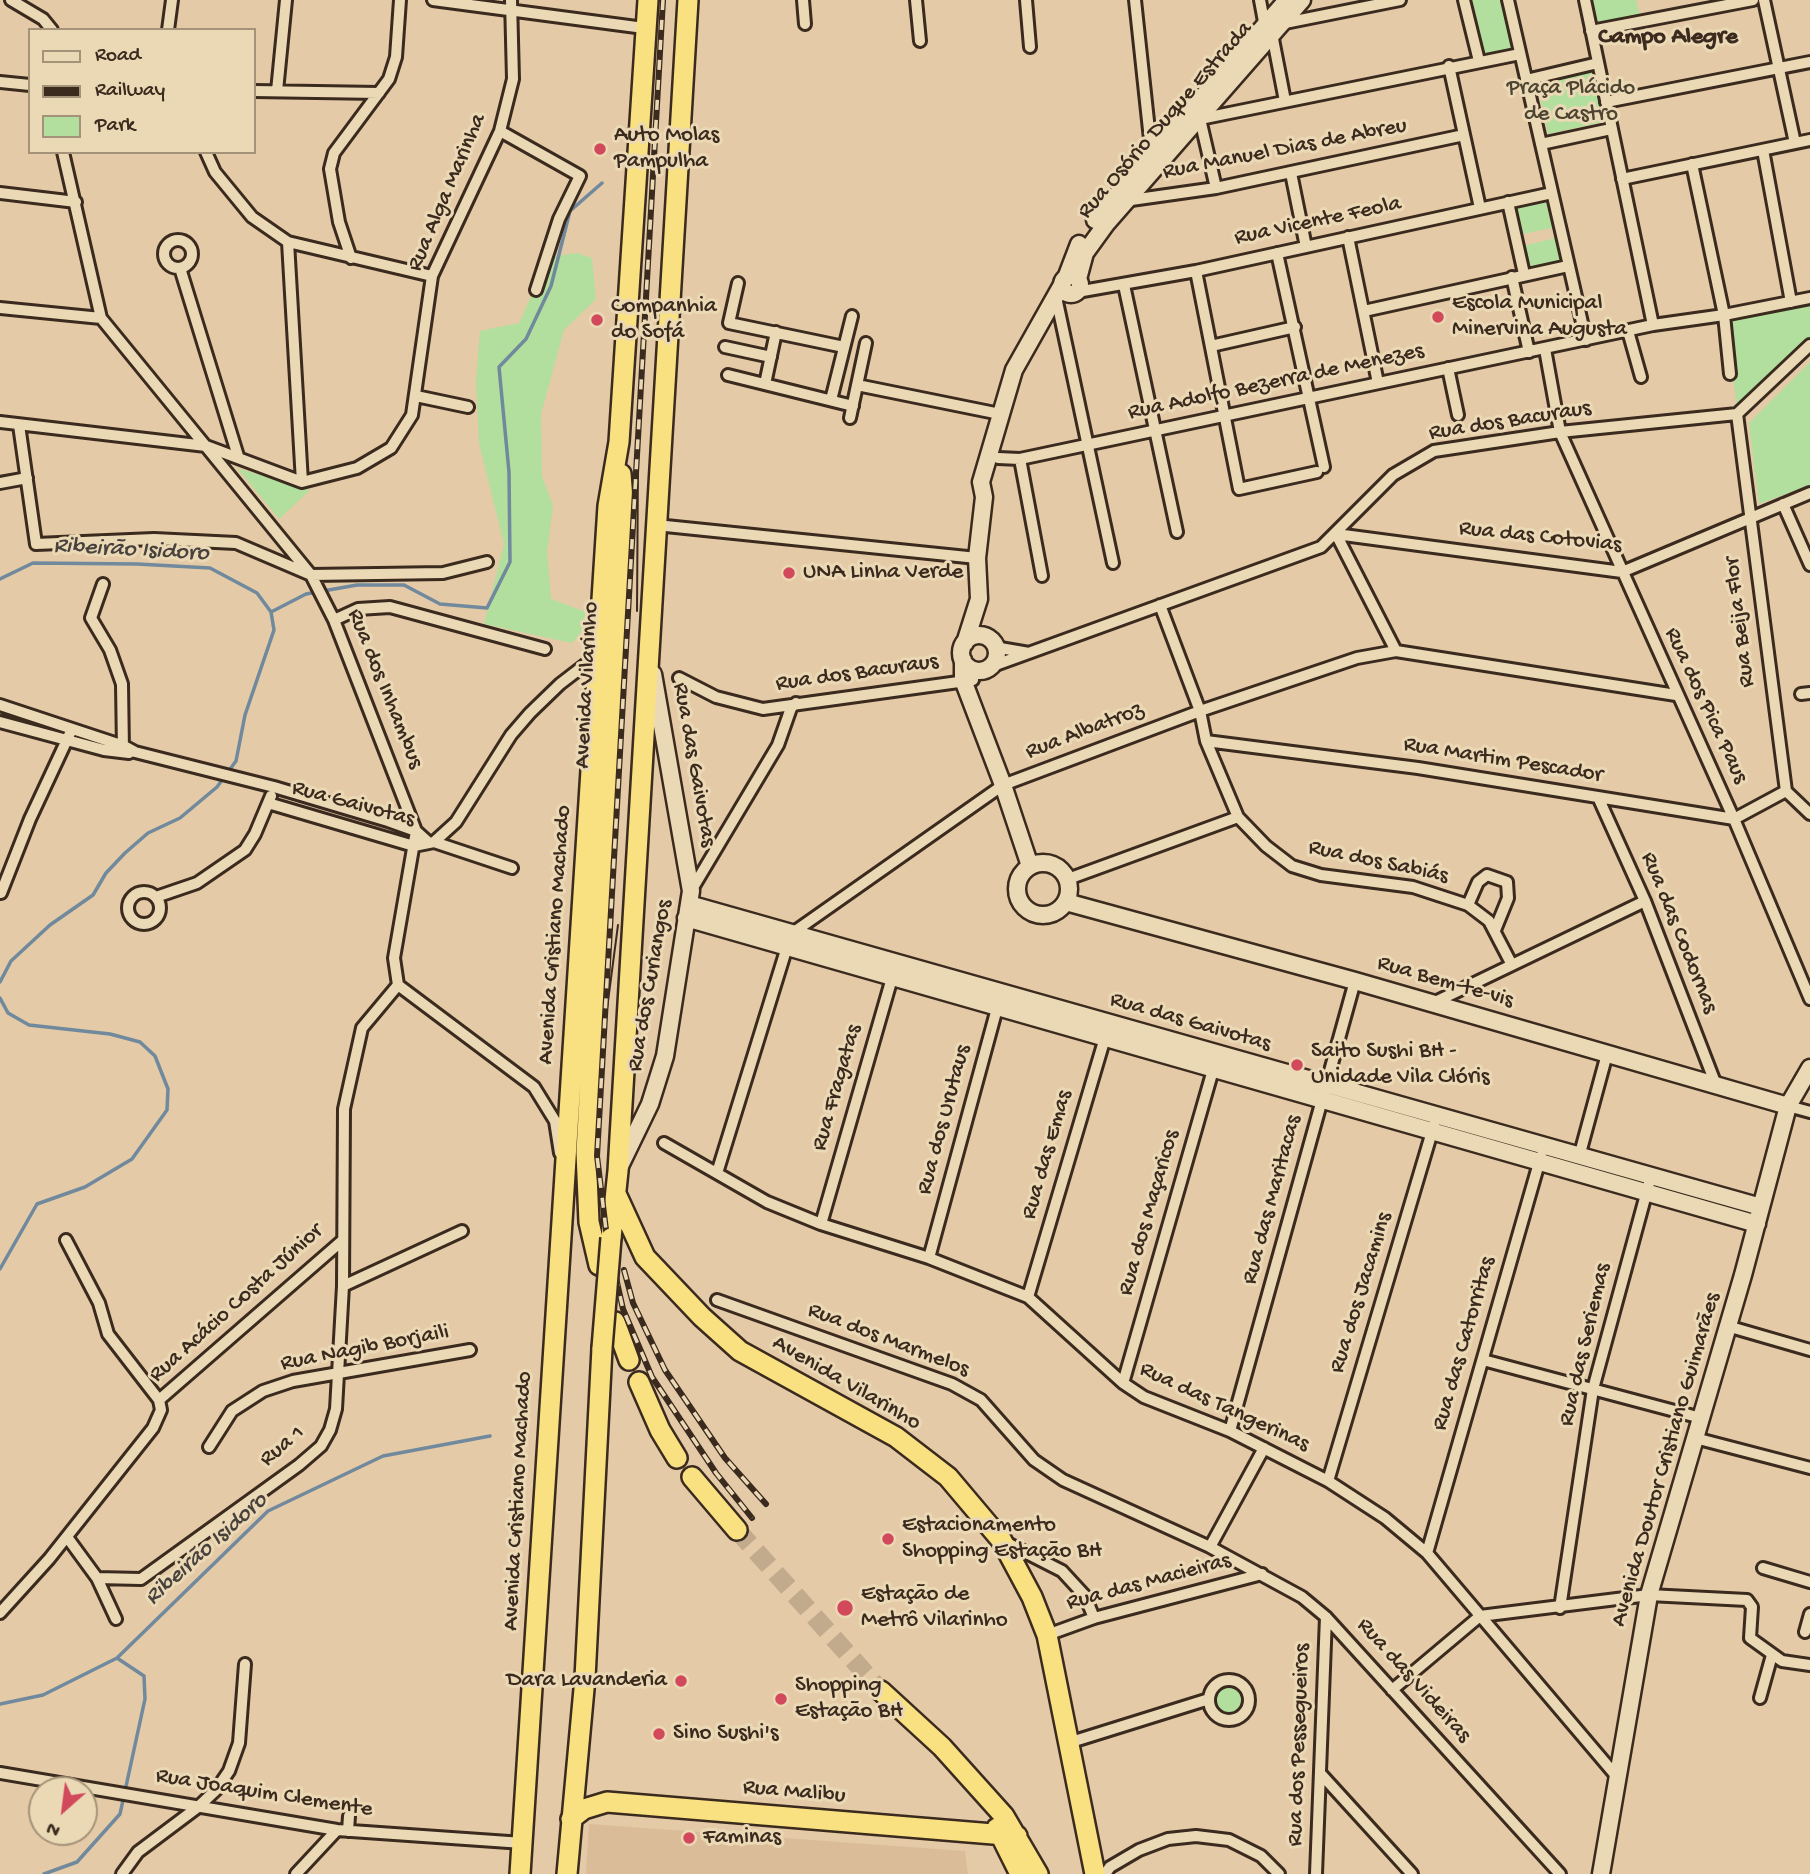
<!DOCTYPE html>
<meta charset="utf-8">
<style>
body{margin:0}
#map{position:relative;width:1810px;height:1874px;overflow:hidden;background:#e4caa7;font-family:"Gochi Hand",sans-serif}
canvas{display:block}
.legend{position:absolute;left:28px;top:28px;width:228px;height:126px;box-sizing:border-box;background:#ebd9b6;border:2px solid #a59379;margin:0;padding:9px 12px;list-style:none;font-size:21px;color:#3b2a1e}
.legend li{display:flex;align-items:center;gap:14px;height:35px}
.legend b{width:35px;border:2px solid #a59379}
.north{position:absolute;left:28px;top:1776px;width:70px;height:70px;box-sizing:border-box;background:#ebd9b6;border:2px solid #a59379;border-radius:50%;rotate:208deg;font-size:19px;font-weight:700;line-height:28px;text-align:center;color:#3b2a1e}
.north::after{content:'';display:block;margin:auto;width:24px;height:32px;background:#d1495b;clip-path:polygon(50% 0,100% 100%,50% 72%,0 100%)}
</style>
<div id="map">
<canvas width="1810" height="1874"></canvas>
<ul class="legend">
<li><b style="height:9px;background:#ebd9b6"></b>Road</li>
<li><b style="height:9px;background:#3b2a1e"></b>Railway</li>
<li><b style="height:19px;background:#b2df9e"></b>Park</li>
</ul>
<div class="north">N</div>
</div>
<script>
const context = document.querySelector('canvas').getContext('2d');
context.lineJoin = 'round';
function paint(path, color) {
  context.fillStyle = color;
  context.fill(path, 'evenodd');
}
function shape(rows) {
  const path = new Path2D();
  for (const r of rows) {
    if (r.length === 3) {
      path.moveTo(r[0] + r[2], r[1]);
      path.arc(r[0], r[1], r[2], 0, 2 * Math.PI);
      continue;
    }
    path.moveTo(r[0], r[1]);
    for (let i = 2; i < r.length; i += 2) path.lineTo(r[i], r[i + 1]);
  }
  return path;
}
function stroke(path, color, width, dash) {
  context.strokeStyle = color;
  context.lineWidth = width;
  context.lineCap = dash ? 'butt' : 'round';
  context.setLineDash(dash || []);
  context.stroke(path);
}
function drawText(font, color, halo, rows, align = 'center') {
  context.font = font + ' "Gochi Hand",sans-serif';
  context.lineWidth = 6;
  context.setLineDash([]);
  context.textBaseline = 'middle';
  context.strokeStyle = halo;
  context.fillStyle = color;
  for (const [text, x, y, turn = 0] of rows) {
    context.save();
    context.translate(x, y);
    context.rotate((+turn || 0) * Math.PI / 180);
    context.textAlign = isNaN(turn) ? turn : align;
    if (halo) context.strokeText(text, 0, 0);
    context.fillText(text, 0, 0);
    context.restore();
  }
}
paint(shape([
 [589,1824,965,1851,968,1874,586,1874]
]), '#dbbc99');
paint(shape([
 [1468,0,1504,0,1516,50,1482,58],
 [1589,0,1636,0,1640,16,1595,26],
 [1593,70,1604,122,1548,134,1537,82],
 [1550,197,1556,227,1523,234,1516,205],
 [1559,237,1565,263,1528,270,1523,246],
 [577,253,592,258,596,299,564,330,541,414,542,476,553,506,547,552,551,599,589,613,591,621,572,643,484,624,504,544,479,443,476,382,480,331,519,323,549,257],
 [1810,300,1810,338,1737,408,1725,316],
 [1810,362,1810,485,1759,504,1749,423],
 [237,468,310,490,279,519],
 [1229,1699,16]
]), '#b2df9e');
stroke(shape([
 [0,579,33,563,137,564,210,568,257,593,271,612,274,630,245,715,236,761,217,787,180,818,148,833,125,853,106,873,93,895,50,925,11,961,0,982],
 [271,612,306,594,357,585,404,585,440,604,487,608,510,562,509,472,499,367,526,339,551,286,570,211,602,183],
 [0,998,8,1013,29,1025,110,1034,140,1042,155,1056,168,1089,167,1110,132,1159,85,1187,37,1204,0,1269],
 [0,1704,43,1695,117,1658,268,1511,383,1456,490,1436],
 [44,1874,77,1862,120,1814,145,1699,144,1676,117,1658]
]), '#70899d', 3.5);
stroke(shape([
 [737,1530,881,1691]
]), '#c2aa8c', 19, [19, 10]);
const street = shape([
 [11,0,43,19,52,30],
 [433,0,644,28],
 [803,0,805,24],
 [916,0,920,41],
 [1026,0,1030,47],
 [1135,0,1152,158],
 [1260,0,1265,27],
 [1464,0,1479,61],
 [1508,0,1586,340],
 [1585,0,1653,325],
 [1764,0,1795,143],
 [1280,24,1400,0],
 [168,30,172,0],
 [1591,31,1753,0],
 [1272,34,1285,101],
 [1449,66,1480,208],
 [1526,80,1598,63],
 [0,82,30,85],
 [254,91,379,93],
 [277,91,286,0],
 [1606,102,1810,62],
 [500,131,580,176,559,219,536,290],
 [1541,144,1611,129],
 [1763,150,1791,302],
 [63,152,101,318,311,575,334,620,416,831,394,958,398,985],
 [206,152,215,172,252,217,288,242,432,276],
 [1692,164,1724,315,1730,374],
 [1291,173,1306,247],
 [1622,179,1810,140],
 [1216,188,1200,119,1520,54],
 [0,193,76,202],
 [1124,201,1216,188,1464,135],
 [1508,202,1524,274],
 [1348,237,1378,383],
 [178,254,14],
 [288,242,302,482],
 [1277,253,1324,467],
 [351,258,339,222,330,169,334,153,389,79,396,57,400,0],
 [180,268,238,456],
 [1196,271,1239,489,1317,472],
 [1512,277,1529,352],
 [738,283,729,323,844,347],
 [1124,285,1177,532],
 [1077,292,1196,271,1552,193],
 [1056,297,1113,563],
 [0,308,101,318],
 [1364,311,1568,266],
 [1628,331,1641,377],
 [1211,346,1295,327],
 [725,347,771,357],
 [1545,349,1560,432,1734,819,1810,999],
 [1448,368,1458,415],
 [728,375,853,406],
 [765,384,776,332],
 [857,385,1000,414],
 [416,396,468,407],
 [831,400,852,316],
 [1737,414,1786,791,1810,814],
 [850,418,866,343],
 [0,422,206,446,302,482,357,468,391,448,412,415,432,276,500,131,513,79,511,0],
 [19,425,36,544,154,539,236,543,311,575,443,573,487,562],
 [998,458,1020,459,1653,325,1724,315,1810,298],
 [1020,459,1042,576],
 [0,483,27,478],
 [1783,504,1810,565],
 [656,525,977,558],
 [1336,534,1622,572,1810,493],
 [1336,534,1396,651],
 [103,584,91,618,110,650,122,684,123,750],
 [1160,605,1200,711,1206,741,1238,817,1266,846,1292,866,1321,875,1413,887,1468,905,1489,921,1512,965],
 [334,620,358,609,390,607,545,649],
 [994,643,1000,648,1029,653],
 [990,667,1321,547,1393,475,1434,451,1560,432,1737,414,1810,345],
 [679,678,716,697,763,709,973,680],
 [1801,694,1810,693],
 [0,705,124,746,135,752,274,787,388,821,416,831,427,841],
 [0,722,104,750,129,753],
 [1206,741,1418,768,1734,819,1786,791],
 [1598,797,1645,901,1716,1085],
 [268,803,414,846,434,842,512,868],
 [434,842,456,822,511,735,530,713,560,684,599,654],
 [1068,879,1238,817],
 [691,891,778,745,791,708,796,703],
 [144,908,16],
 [1,893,30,819,72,729],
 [156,897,197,883,245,850,255,834,271,796],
 [1468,905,1478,882,1487,875,1507,882,1508,898,1495,930],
 [398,985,534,1087,555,1121,560,1153],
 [1433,1003,1645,901],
 [1788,1106,1810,1112],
 [664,1143,767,1202,821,1224,929,1258,1028,1297,1123,1383,1144,1397,1230,1431,1328,1481,1385,1518,1427,1553,1618,1778],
 [1579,1157,1607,1054],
 [717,1173,791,934,1003,785,1200,711,1357,658,1396,651,1676,695],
 [821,1224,894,971],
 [66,1240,99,1303,108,1334,159,1400],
 [929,1258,999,1001],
 [343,1286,462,1231],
 [1028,1297,1107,1031],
 [717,1300,952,1384,981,1400,1034,1460,1063,1480,1210,1547,1302,1597,1326,1617,1560,1874],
 [1727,1326,1810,1350],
 [1483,1360,1701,1418],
 [1123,1383,1215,1063],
 [1230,1431,1355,981],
 [1695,1438,1810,1468],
 [209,1447,232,1411,263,1391,293,1381,470,1350],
 [1328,1481,1434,1125],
 [67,1537,97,1578,116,1619],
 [1007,1543,1062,1571,1085,1596,1094,1618],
 [1210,1547,1264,1448],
 [1427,1553,1541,1156],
 [1763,1568,1810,1582],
 [97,1578,141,1579,299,1465,321,1446,330,1430,336,1409,343,1286,344,1109,362,1028,398,985],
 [1560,1608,1593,1389,1651,1176],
 [0,1613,49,1559,153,1428,161,1410,159,1400,343,1240],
 [1480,1616,1649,1595,1747,1600,1752,1607,1750,1638,1782,1661,1810,1665],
 [1805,1632,1810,1614],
 [1047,1635,1094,1618,1262,1574],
 [1229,1700,20],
 [1392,1690,1480,1616],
 [1760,1698,1772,1655],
 [1068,1743,1209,1699],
 [0,1773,337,1830,523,1843],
 [1320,1773,1412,1874],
 [348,1831,349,1816],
 [122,1874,138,1852,198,1807,216,1790,229,1771,239,1743,245,1664],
 [296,1874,337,1830],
 [1105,1874,1110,1867,1139,1850,1168,1839,1196,1836,1229,1840,1261,1856,1279,1874],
 [1316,1874,1326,1617]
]);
const secondary = shape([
 [1095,220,1287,0],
 [1071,285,9],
 [1066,278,1079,244],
 [1078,279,1085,253,1106,224,1302,0],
 [979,653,18],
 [965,643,979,599,977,558,984,497,981,482,1014,370,1063,283],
 [963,660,963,680,1003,785,1030,866],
 [1043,889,26],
 [1066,902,1355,981,1788,1106],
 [689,904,1761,1207],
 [686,918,1757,1224],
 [620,1166,650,1104,665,1056,691,891,653,674],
 [1601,1874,1649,1595,1743,1275,1788,1106,1810,1068]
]);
const highway = shape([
 [617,1196,645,1257,702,1317,740,1351,896,1437,948,1477,1002,1541,1032,1597,1047,1635,1095,1874],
 [611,1238,618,1171,688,0],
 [599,1265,589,1222,586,1152,623,500,621,474],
 [615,1322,629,1360],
 [639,1382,660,1430,677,1458],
 [692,1477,737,1530],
 [881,1691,942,1747,1004,1816,1038,1874],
 [571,1819,584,1809,607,1802,1017,1836],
 [997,1828,1020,1874],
 [520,1874,608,506,619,442,648,0],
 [567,1874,585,1678,602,1348]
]);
stroke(street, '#3b2a1e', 16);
stroke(secondary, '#3b2a1e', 21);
stroke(highway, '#3b2a1e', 24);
stroke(street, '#ebd9b6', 10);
stroke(secondary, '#ebd9b6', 16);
stroke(highway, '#f9e181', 19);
stroke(shape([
 [637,611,638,460],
 [605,1024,618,925]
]), '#3b2a1e', 2);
const rail = shape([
 [663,0,597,1156,607,1238,623,1309,652,1377,716,1473,752,1518],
 [624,1270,633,1303,665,1370,725,1458,766,1504]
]);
stroke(rail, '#3b2a1e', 6);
stroke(rail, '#ebd9b6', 3.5, [10]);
const highwayBridge = shape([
 [602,1348,611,1238]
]);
stroke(highwayBridge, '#3b2a1e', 24, []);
stroke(highwayBridge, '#f9e181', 19);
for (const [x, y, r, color] of [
 [600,149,7,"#d1495b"],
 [1438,317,7,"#d1495b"],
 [597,320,7,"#d1495b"],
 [789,573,7,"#d1495b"],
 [1297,1065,7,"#d1495b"],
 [888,1539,7,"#d1495b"],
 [845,1608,9,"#d1495b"],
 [681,1681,7,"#d1495b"],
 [781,1699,7,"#d1495b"],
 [659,1734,7,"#d1495b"],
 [689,1838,7,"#d1495b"]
]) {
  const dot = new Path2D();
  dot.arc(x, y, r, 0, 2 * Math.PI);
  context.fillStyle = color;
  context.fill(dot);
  stroke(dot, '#ebd9b6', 2.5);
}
drawText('23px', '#4d4531', '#ebd9b6', [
 ["Praça Plácido",1571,89],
 ["de Castro",1571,115]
]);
drawText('23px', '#3b2a1e', '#ebd9b6', [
 ["Rua Osório Duque Estrada",1166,121,-49],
 ["Rua Manuel Dias de Abreu",1285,150,-11],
 ["Rua Alga Marinha",448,193,-67],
 ["Rua Vicente Feola",1318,222,-12],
 ["Rua Adolfo Bezerra de Menezes",1276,383,-12],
 ["Rua dos Bacuraus",1510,422,-9],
 ["Rua das Cotovias",1540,538,6],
 ["Rua Beija Flor",1741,622,-97],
 ["Rua dos Bacuraus",857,674,-8],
 ["Avenida Vilarinho",588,685,-87],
 ["Rua dos Inhambus",384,689,68],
 ["Rua dos Pica Paus",1705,706,65],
 ["Rua Albatroz",1085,732,-21],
 ["Rua Martim Pescador",1503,761,9],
 ["Rua das Gaivotas",693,765,80],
 ["Rua Gaivotas",353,805,15],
 ["Rua dos Sabiás",1378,863,12],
 ["Rua das Codornas",1678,933,68],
 ["Avenida Cristiano Machado",556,935,-86],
 ["Rua Bem-te-vis",1445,983,16],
 ["Rua dos Curiangos",651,986,-80],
 ["Rua das Gaivotas",1190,1023,16],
 ["Rua Fragatas",838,1088,-74],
 ["Rua dos Urutaus",945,1120,-75],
 ["Rua das Emas",1048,1155,-74],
 ["Rua das Maritacas",1273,1200,-75],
 ["Rua dos Maçaricos",1150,1213,-74],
 ["Rua dos Jacamins",1362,1293,-73],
 ["Rua Acácio Costa Júnior",237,1304,-42],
 ["Rua dos Marmelos",888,1341,21],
 ["Rua das Catorritas",1465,1344,-74],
 ["Rua das Seriemas",1586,1345,-77],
 ["Rua Nagib Borjaili",365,1349,-11],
 ["Avenida Vilarinho",846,1384,30],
 ["Rua das Tangerinas",1224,1408,25],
 ["Rua 1",283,1447,-40],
 ["Avenida Doutor Cristiano Guimarães",1667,1460,-74],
 ["Avenida Cristiano Machado",519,1501,-87],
 ["Rua das Macieiras",1149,1583,-15],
 ["Rua das Videiras",1413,1681,48],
 ["Rua dos Pessegueiros",1300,1745,-88],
 ["Rua Malibu",794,1793,5],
 ["Rua Joaquim Clemente",264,1794,9]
]);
drawText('23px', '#3b2a1e', '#ebd9b6', [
 ["Auto Molas",614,136],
 ["Pampulha",614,162],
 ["Escola Municipal",1452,304],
 ["Minervina Augusta",1452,330],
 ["Companhia",611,307],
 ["do Sofá",611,333],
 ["UNA Linha Verde",803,573],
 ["Saito Sushi BH -",1311,1052],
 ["Unidade Vila Clóris",1311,1078],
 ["Estacionamento",902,1526],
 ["Shopping Estação BH",902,1552],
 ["Estação de",861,1595],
 ["Metrô Vilarinho",861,1621],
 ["Dara Lavanderia",667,1681,"right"],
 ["Shopping",795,1686],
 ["Estação BH",795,1712],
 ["Sino Sushi's",673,1734],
 ["Faminas",703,1838]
], 'left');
drawText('bold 24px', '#3b2a1e', '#ebd9b6', [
 ["Campo Alegre",1668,38]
]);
drawText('italic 24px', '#48423e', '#ebd9b6', [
 ["Ribeirão Isidoro",131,551,3],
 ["Ribeirão Isidoro",207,1550,-42]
]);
</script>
